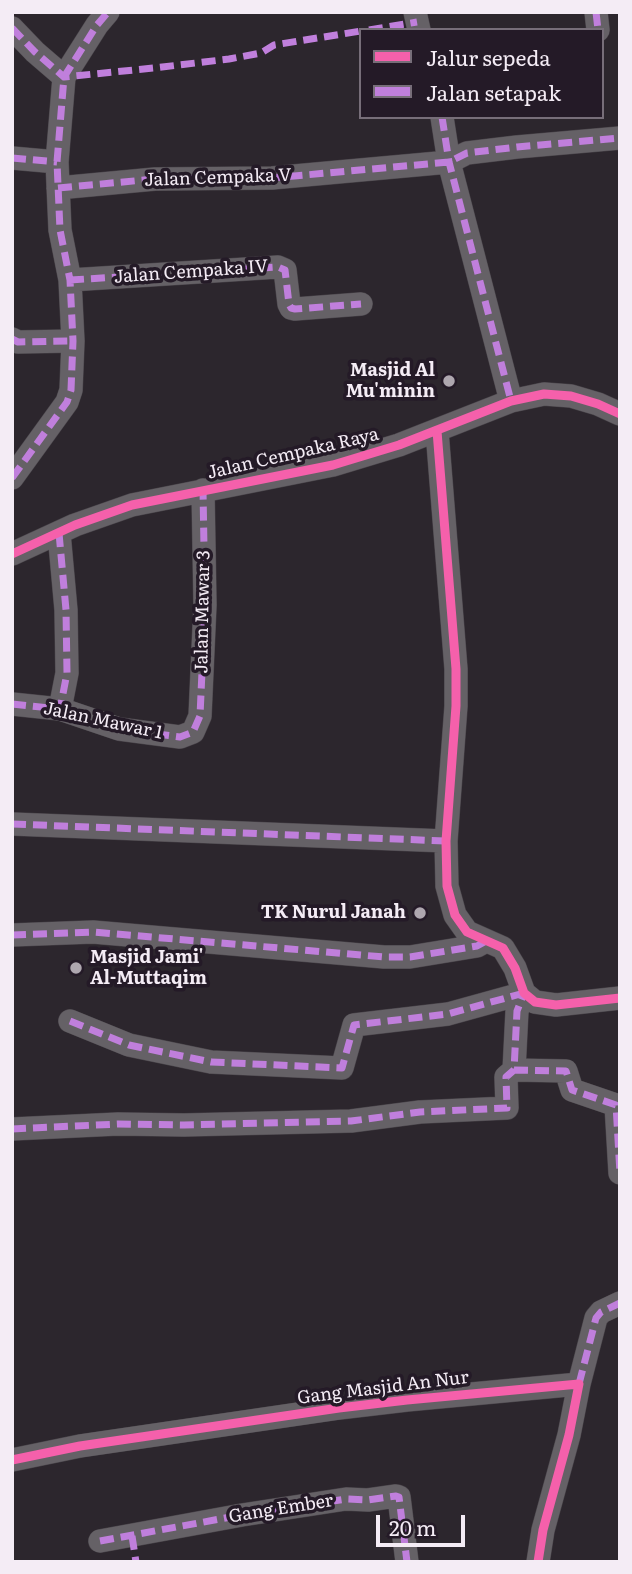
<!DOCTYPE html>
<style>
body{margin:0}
#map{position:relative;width:632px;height:1574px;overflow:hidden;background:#2c262d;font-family:Literata,serif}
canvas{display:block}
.frame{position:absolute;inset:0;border:14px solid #f4ecf5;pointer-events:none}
.legend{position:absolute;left:359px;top:28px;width:245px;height:91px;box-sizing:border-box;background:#241a27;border:2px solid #776e79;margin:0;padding:9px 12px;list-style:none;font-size:21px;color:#f4ecf5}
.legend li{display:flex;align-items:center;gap:14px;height:35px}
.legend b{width:35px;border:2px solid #776e79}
.scale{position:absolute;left:376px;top:1515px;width:89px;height:32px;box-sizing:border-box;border:4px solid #f4ecf5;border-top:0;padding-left:9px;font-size:21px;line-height:24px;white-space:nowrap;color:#f4ecf5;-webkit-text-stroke:5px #241a27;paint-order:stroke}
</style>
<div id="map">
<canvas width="632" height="1574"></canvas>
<div class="frame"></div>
<ul class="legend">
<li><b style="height:9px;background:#f560ab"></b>Jalur sepeda</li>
<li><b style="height:9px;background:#c07fdc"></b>Jalan setapak</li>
</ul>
<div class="scale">20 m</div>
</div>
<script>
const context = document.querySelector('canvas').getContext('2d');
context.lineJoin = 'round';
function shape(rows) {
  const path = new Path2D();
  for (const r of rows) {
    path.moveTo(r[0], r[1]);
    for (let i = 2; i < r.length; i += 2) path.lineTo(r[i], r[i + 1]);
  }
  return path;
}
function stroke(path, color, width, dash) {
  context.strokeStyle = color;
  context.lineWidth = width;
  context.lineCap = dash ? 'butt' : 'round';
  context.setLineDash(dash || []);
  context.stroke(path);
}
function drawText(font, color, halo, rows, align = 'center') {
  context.font = font + ' Literata,serif';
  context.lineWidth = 7;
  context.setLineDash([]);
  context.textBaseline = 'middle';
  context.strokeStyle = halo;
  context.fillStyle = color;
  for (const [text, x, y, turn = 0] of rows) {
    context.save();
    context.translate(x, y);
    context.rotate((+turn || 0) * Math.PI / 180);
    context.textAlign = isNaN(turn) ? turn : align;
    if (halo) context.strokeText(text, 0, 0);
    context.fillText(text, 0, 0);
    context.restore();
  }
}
const minor = shape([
 [415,12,419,30],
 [596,12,598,30],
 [12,28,35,52,64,77],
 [442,117,449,162,511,401],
 [12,158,57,162],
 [58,188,155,179,272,178,449,162,467,153,517,147,620,138],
 [70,280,278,267,285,270,289,304,291,308,295,309,361,304],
 [12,339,18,342,73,341],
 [437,431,456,669,456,706,446,841,447,886,455,915,467,932,503,948,515,968,524,993,535,1002,556,1005,620,998],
 [12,478,67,402,71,390,73,341,70,280,60,230,57,162,64,77,97,25,108,12],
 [59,533,66,610,67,673,60,709],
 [12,554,75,525,132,505,333,465,399,445,511,401,544,394,571,396,598,404,620,414],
 [12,704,60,709,119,729,180,737,193,732,200,716,205,605,203,490],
 [12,824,446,841],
 [12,935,93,932,384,957,410,957,477,946,486,941],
 [70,1021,129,1045,211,1062,342,1068,354,1025,448,1014,524,993],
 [514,1070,566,1071,572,1090,616,1105,620,1173],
 [12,1129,118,1124,184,1125,351,1121,420,1112,507,1108,506,1077,514,1070,517,1011,524,993],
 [579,1384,596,1318,601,1312,620,1303],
 [12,1460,80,1446,339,1408,407,1400,579,1384,569,1435,543,1530,538,1562],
 [100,1541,242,1515,346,1499,368,1500,396,1496,399,1497,407,1562]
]);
stroke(minor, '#49444a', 24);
stroke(minor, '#656166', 23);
stroke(shape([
 [596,12,598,30],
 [12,28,35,52,64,77,154,68,229,59,261,53,274,45,361,31],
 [369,30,417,22],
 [442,117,449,162,511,401],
 [12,158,57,162],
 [58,188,155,179,272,178,449,162,467,153,517,147,620,138],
 [70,280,278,267,285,270,289,304,291,308,295,309,361,304],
 [12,339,18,342,73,341],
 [12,478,67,402,71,390,73,341,70,280,60,230,57,162,64,77,97,25,108,12],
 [59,533,66,610,67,673,60,709],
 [12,704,60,709,119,729,180,737,193,732,200,716,205,605,203,490],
 [12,824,446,841],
 [12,935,93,932,384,957,410,957,477,946,486,941],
 [70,1021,129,1045,211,1062,342,1068,354,1025,448,1014,524,993],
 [514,1070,566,1071,572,1090,616,1105,620,1173],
 [12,1129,118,1124,184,1125,351,1121,420,1112,507,1108,506,1077,514,1070,517,1011,524,993],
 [579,1384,596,1318,601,1312,620,1303],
 [132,1536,136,1562],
 [100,1541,242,1515,346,1499,368,1500,396,1496,399,1497,407,1562]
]), '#c07fdc', 7, [14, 7]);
stroke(shape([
 [437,431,456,669,456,706,446,841,447,886,455,915,467,932,503,948,515,968,524,993,535,1002,556,1005,620,998],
 [12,554,75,525,132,505,333,465,399,445,511,401,544,394,571,396,598,404,620,414],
 [12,1460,80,1446,339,1408,407,1400,579,1384,569,1435,543,1530,538,1562]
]), '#f560ab', 9);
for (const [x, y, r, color] of [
 [449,381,7,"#aea7af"],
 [420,913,7,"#aea7af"],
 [76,968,7,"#aea7af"]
]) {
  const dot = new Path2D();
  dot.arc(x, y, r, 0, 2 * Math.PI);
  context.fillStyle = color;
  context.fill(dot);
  stroke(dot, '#241a27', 2.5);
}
drawText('18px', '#f4ecf5', '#241a27', [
 ["Jalan Cempaka V",218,178,-2],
 ["Jalan Cempaka IV",191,272,-4],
 ["Jalan Cempaka Raya",293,454,-13],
 ["Jalan Mawar 3",203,612,-89],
 ["Jalan Mawar 1",103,721,12],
 ["Gang Masjid An Nur",383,1388,-7],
 ["Gang Ember",281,1509,-9]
]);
drawText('bold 18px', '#f4ecf5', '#241a27', [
 ["Masjid Al",435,371],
 ["Mu'minin",435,392],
 ["TK Nurul Janah",406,913],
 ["Masjid Jami'",90,958,"left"],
 ["Al-Muttaqim",90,979,"left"]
], 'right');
</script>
